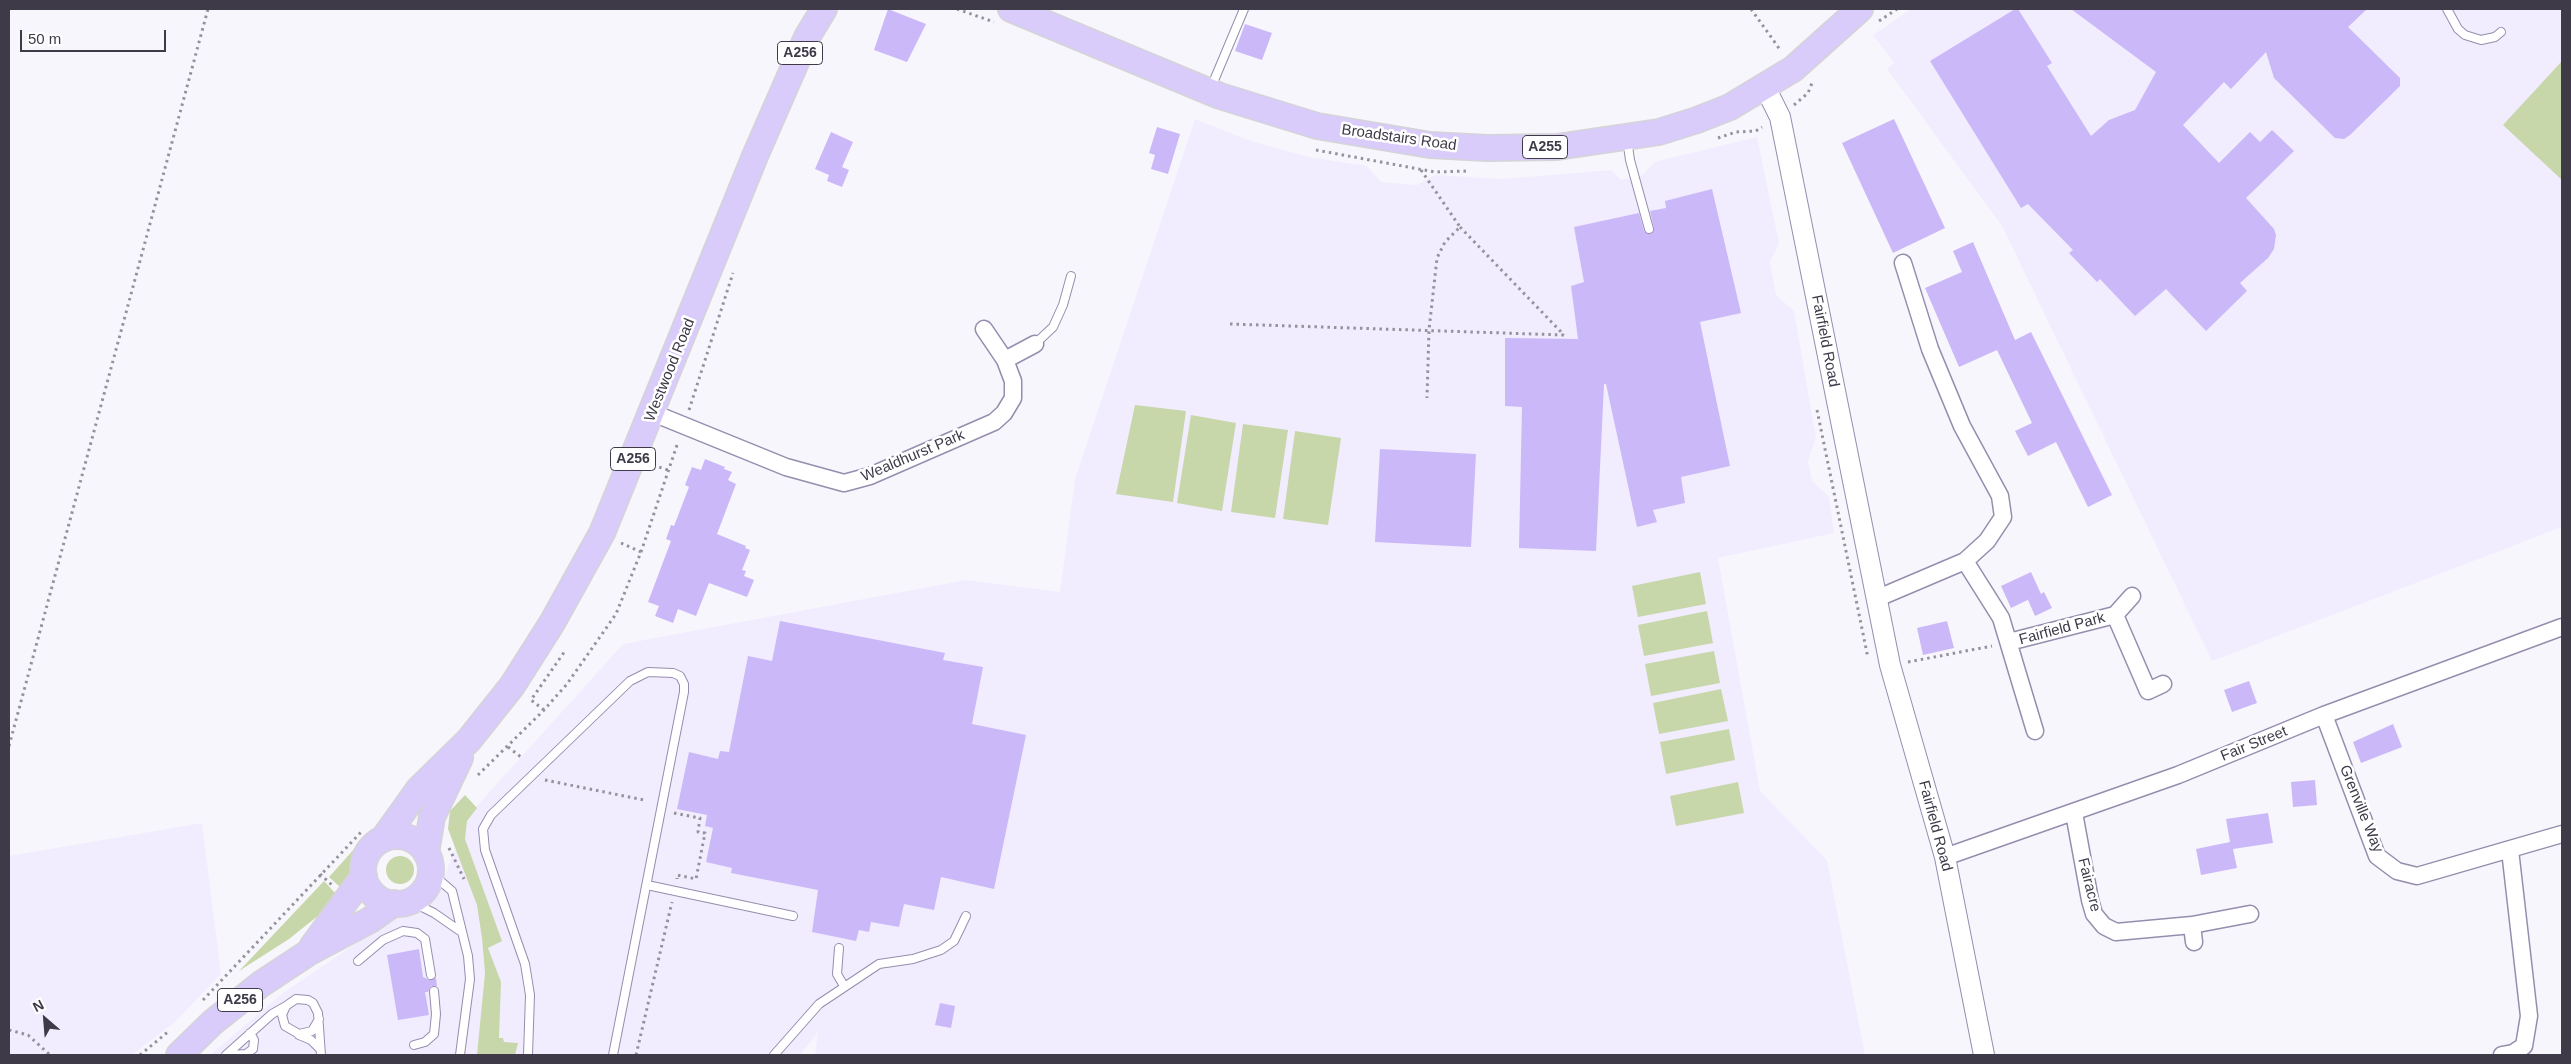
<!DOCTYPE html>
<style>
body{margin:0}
#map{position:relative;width:2571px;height:1064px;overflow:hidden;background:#f8f6fd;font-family:Arial,sans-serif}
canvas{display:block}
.frame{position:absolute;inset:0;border:10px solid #3e3a48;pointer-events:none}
.north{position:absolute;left:20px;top:994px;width:50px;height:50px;-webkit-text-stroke:4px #fff;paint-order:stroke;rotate:333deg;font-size:14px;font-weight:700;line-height:20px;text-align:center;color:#3e3a48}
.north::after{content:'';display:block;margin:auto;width:18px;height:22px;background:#3e3a48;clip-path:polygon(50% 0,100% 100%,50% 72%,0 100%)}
.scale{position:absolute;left:20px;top:30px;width:146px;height:22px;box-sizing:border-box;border:2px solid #3e3a48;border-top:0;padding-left:6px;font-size:15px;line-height:18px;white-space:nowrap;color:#3e3a48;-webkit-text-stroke:4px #fff;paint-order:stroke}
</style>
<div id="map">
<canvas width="2571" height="1064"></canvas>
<div class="frame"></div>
<div class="north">N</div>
<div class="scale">50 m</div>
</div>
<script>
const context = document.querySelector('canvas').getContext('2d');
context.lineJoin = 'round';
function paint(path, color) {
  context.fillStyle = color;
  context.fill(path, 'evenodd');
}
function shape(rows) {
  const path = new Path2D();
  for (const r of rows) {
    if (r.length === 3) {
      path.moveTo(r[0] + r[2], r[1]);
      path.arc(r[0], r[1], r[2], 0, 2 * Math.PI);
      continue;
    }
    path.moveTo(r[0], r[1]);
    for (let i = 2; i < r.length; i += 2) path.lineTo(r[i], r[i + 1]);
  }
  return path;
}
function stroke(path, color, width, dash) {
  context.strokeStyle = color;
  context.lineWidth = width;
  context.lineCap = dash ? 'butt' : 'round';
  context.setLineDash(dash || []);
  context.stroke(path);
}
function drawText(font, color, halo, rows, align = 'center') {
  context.font = font + ' Arial,sans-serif';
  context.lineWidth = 5;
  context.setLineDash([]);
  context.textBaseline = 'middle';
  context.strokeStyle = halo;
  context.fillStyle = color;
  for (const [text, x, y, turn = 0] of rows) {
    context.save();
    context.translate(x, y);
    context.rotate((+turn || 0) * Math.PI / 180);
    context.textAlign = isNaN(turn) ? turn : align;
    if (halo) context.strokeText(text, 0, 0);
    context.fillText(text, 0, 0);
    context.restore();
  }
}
paint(shape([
 [1911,9,2562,9,2562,527,2212,661,2002,226,1887,69,1894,63,1873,35],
 [1195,119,1248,140,1309,157,1367,166,1381,182,1417,185,1435,175,1502,179,1611,170,1621,180,1643,175,1654,162,1757,137,1779,243,1770,262,1776,295,1794,311,1816,438,1808,461,1812,481,1829,497,1834,533,1718,558,1760,791,1827,860,1865,1055,815,1055,818,1032,800,1055,210,1055,283,993,377,929,438,894,466,818,623,644,966,580,1060,592,1075,479],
 [202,823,221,974,175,1022,132,1055,9,1055,9,856]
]), '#f1edfe');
paint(shape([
 [2562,61,2562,180,2503,125],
 [1135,405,1186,411,1173,502,1116,494],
 [1191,415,1236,423,1222,511,1177,503],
 [1243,424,1288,430,1275,518,1231,512],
 [1295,431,1341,438,1328,525,1283,519],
 [1700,572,1706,604,1638,617,1632,586],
 [1707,611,1713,643,1644,656,1638,625],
 [1714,651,1720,683,1651,696,1645,664],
 [1721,689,1728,721,1659,734,1653,703],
 [1729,729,1735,760,1666,774,1660,742],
 [1738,782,1744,813,1676,826,1670,796],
 [465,795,477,808,467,821,465,839,502,941,488,948,501,982,499,1038,503,1038,504,1042,518,1043,515,1055,477,1055,485,973,482,938,477,905,448,829,450,811],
 [356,847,347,885,341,888,329,877],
 [400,870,14],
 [324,881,336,894,324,911,289,939,239,971]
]), '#c7d7a9');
paint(shape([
 [888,9,926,24,907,62,874,50],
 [2015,9,2018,9,2052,63,2047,66,2091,136,2109,120,2135,110,2156,72,2071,9,2367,9,2348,27,2400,78,2400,86,2350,135,2344,139,2335,138,2274,78,2266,52,2231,89,2224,82,2183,125,2219,163,2250,132,2260,142,2272,130,2294,151,2246,198,2274,229,2276,235,2274,249,2268,258,2240,283,2247,291,2206,331,2166,289,2135,316,2100,279,2097,282,2069,253,2073,250,2028,204,2021,208,1930,61],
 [1245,24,1272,33,1262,60,1235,51],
 [1894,119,1945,228,1893,253,1842,143],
 [1157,127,1180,134,1168,174,1151,169,1155,155,1149,153],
 [831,132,853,142,842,167,849,170,842,187,827,181,829,175,815,169],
 [1712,189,1741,313,1700,322,1730,466,1681,477,1685,503,1653,510,1657,522,1637,527,1606,384,1604,384,1596,551,1519,548,1522,407,1505,406,1505,338,1578,339,1571,286,1584,282,1574,227,1639,213,1644,231,1651,234,1654,228,1650,211,1666,208,1665,201],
 [1973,242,2015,340,2031,332,2112,495,2088,507,2056,442,2028,456,2015,431,2032,423,1997,350,1959,367,1925,288,1962,272,1953,251],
 [1380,449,1476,454,1471,547,1375,542],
 [705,459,725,467,724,469,732,472,728,480,736,484,717,534,746,546,745,548,750,550,742,570,746,571,744,576,754,580,747,597,709,583,696,616,678,609,673,623,655,616,659,606,648,602,671,541,666,539,671,525,674,526,689,487,685,485,692,467,701,470],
 [2031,572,2041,594,2044,592,2052,608,2035,616,2028,600,2036,596,2011,608,2001,586],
 [780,621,945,653,943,660,983,667,972,724,1026,735,994,889,941,877,934,910,904,904,899,927,871,922,869,932,859,930,856,941,812,932,818,890,731,873,732,868,706,862,713,828,705,826,707,815,677,809,689,752,718,759,720,751,729,752,748,656,772,661],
 [1947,621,1954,648,1923,655,1917,628],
 [2249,681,2257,703,2232,712,2224,690],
 [2393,724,2402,747,2361,763,2353,742],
 [2315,780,2317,805,2293,807,2291,782],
 [2268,813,2273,843,2233,849,2237,868,2201,875,2196,849,2230,842,2226,819],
 [419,949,423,977,430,980,436,978,437,986,431,986,428,992,425,992,429,1015,398,1020,387,955],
 [940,1003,955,1006,951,1028,935,1025]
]), '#cbb8f8');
const service = shape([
 [2447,9,2458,29,2465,35,2481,40,2495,37,2501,32],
 [1210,90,1244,9],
 [1627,139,1630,160,1649,229],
 [1035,344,1053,327,1063,305,1071,276],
 [431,873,452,891,468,956,470,979,460,1055],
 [647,885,793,916],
 [410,901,434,913,460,931],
 [839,948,837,974,844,986],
 [358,961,383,940,403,931,417,933,425,939,431,975],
 [319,1019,312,1031,299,1034,285,1026,282,1015,286,1006,296,999,308,1000,313,1003,318,1013,321,1055],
 [299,1035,311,1040,320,1049],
 [414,1045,425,1042,434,1034,436,1014,434,991],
 [226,1055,272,1014,286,1006],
 [230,1055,246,1054,253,1049,254,1040,250,1033],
 [528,1055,530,995,525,964,485,850,483,829,491,815,630,681,648,672,673,673,680,676,684,684,684,692,613,1055],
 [774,1055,819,1004,879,964,913,959,941,950,954,941,966,916]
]);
const minor = shape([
 [1005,360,1035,344],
 [653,413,786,467,844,483,870,476,994,422,1004,413,1013,398,1013,381,1005,360,984,329],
 [1965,561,2001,618,2035,731],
 [1878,598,1965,561,1987,541,2003,517,2000,496,1962,426,1930,349,1903,263],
 [2115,615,2148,691,2163,684],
 [2009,642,2115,615,2132,596],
 [2324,715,2377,856,2397,871,2417,876,2562,834],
 [2074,813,2090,900,2094,914,2104,926,2116,932,2192,925,2250,914],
 [1945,857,2178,775,2324,715,2562,627],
 [2192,925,2194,942],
 [2502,1055,2513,1053,2524,1046,2529,1016,2510,850]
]);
const tertiary = shape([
 [1765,87,1780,117,1890,665,1945,857,1984,1055]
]);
const primary = shape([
 [1011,9,1220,96,1317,126,1430,145,1487,148,1557,147,1659,132,1697,120,1730,107,1793,69,1860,9],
 [397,870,34],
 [384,838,419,789,469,740,512,686,552,623,602,533,755,156,807,37,824,9],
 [426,853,432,817,460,758],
 [312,947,364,876],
 [179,1055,213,1022,261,984,308,953,370,920,394,903]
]);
stroke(service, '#968dae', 10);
stroke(minor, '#968dae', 19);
stroke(tertiary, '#968dae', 22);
stroke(primary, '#d5d4d7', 28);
stroke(shape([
 [957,9,994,22],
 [1751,9,1781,51],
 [1879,21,1897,9],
 [1794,105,1808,93,1812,83],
 [1718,138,1736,132,1756,131,1762,127],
 [1316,150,1435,172,1468,171],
 [1421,170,1460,227,1445,242,1437,258,1429,330,1427,398],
 [1460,227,1564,335],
 [1230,324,1564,335],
 [689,410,733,273],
 [1817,410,1868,658],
 [653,465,668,470],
 [621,543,641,552],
 [1908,662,1992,646],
 [544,710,531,700,565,651],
 [9,746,208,9],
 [508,747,521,757],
 [478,775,544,710,567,684,616,614,641,552,678,442],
 [545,780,644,800],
 [674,813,700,818,698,832,705,833,696,879,677,875,677,879],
 [449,848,464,879],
 [320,874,332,885],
 [203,1000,363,830],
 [9,1030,28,1035,50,1055],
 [140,1055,169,1031],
 [636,1055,672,902]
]), '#95929c', 3, [2.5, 4]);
stroke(service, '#fff', 8);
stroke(minor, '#fff', 16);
stroke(tertiary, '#fff', 20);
stroke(primary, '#d9cbfa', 25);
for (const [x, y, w] of [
 [800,53,45],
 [1545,147,45],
 [633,459,45],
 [240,1000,45]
]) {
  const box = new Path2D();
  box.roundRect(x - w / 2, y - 11.5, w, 23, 4);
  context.fillStyle = '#fff';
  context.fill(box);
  stroke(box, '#3e3a48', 1);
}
drawText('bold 14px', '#3e3a48', null, [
 ["A256",800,53],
 ["A255",1545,147],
 ["A256",633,459],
 ["A256",240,1000]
]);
drawText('15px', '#3e3a48', '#fff', [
 ["Broadstairs Road",1399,138,8],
 ["Fairfield Road",1825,341,79],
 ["Westwood Road",670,370,-68],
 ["Wealdhurst Park",913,456,-23],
 ["Fairfield Park",2062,629,-15],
 ["Fair Street",2254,744,-22],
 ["Grenville Way",2361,809,68],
 ["Fairfield Road",1935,826,75],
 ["Fairacre",2089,885,76]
]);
</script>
